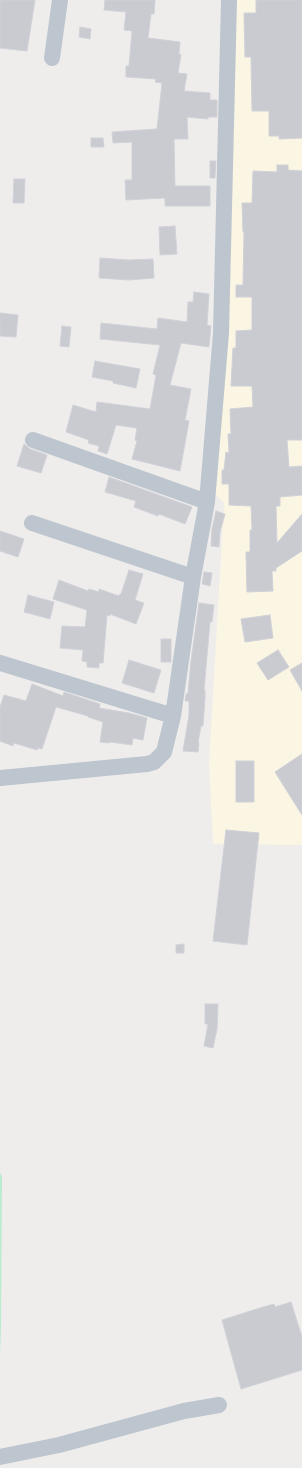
<!DOCTYPE html>
<style>
body{margin:0}
canvas{display:block;background:#efecec}
</style>
<canvas width="302" height="1468"></canvas>
<script>
const context = document.querySelector('canvas').getContext('2d');
context.lineJoin = 'round';
function paint(path, color) {
  context.fillStyle = color;
  context.fill(path, 'evenodd');
}
function shape(rows) {
  const path = new Path2D();
  for (const r of rows) {
    path.moveTo(r[0], r[1]);
    for (let i = 2; i < r.length; i += 2) path.lineTo(r[i], r[i + 1]);
  }
  return path;
}
function stroke(path, color, width, dash) {
  context.strokeStyle = color;
  context.lineWidth = width;
  context.lineCap = dash ? 'butt' : 'round';
  context.setLineDash(dash || []);
  context.stroke(path);
}
paint(shape([
 [228,0,302,0,302,845,213,844,209,763,224,503,212,491]
]), '#fbf5e4');
paint(shape([
 [0,1172,2,1177,1,1330,0,1353]
]), '#baecd0');
const building = shape([
 [0,0,35,0,27,51,0,48,0,0],
 [105,0,155,0,154,14,151,14,148,38,180,42,179,54,181,55,178,73,187,74,184,91,210,93,210,100,217,100,217,117,208,117,208,119,187,117,188,139,174,139,175,186,210,186,210,206,165,206,165,198,126,200,125,180,132,180,132,142,113,143,112,132,157,129,162,83,155,82,156,79,126,77,126,66,129,66,132,31,124,30,126,12,104,10,105,0],
 [256,0,302,0,302,138,279,139,279,136,269,136,269,111,252,111,251,57,245,57,244,13,256,13,256,0],
 [80,27,91,29,90,39,79,37,80,27],
 [91,138,103,138,104,147,91,147,91,138],
 [210,161,216,161,215,178,210,178,210,161],
 [277,165,288,165,288,170,302,171,302,440,287,440,289,467,302,466,302,495,280,497,280,506,276,506,277,543,302,514,302,551,276,568,276,571,272,571,273,591,247,592,246,552,250,552,250,530,252,530,251,506,229,505,229,484,222,484,222,470,224,470,226,452,229,453,228,434,231,434,230,409,253,407,252,386,231,386,233,348,236,348,236,331,252,330,252,297,236,297,236,285,243,285,244,232,243,232,242,203,252,203,253,171,277,172,277,165],
 [14,179,25,179,24,203,13,203,14,179],
 [175,226,177,254,160,255,159,227,175,226],
 [100,258,129,260,153,259,154,278,129,280,99,278,100,258],
 [194,292,209,294,207,325,211,326,209,347,181,343,170,385,191,389,185,420,189,421,180,471,132,459,137,441,135,440,137,428,116,425,107,454,98,451,99,446,88,443,89,440,66,432,73,405,96,412,97,402,150,409,156,375,153,374,160,345,100,339,101,323,157,329,158,318,187,322,188,302,193,302,194,292],
 [0,313,18,315,16,337,0,336,0,313],
 [62,326,71,327,69,347,60,346,62,326],
 [95,361,140,369,136,388,113,383,113,381,92,377,95,361],
 [24,444,30,449,47,455,41,473,17,466,24,444],
 [109,477,192,507,185,524,159,514,158,516,134,507,136,501,105,492,109,477],
 [216,511,225,514,220,532,219,547,211,546,212,529,216,511],
 [0,531,24,539,18,557,0,551,0,531],
 [129,570,143,574,135,600,144,603,136,624,110,614,110,616,107,615,103,663,99,663,99,668,87,667,87,662,82,661,83,650,60,648,62,626,85,627,87,610,53,599,59,580,88,591,89,589,99,592,99,589,119,596,120,594,121,594,129,570],
 [204,572,212,573,210,586,202,584,204,572],
 [28,595,54,602,50,619,24,612,28,595],
 [199,603,214,605,212,622,210,622,204,690,205,690,205,698,203,726,201,726,198,743,199,743,198,752,183,751,189,715,189,701,185,701,186,694,188,693,191,661,199,603],
 [270,615,273,638,245,642,241,619,270,615],
 [161,639,171,639,171,662,161,662,161,639],
 [278,650,289,667,268,680,257,663,278,650],
 [129,660,161,670,154,693,122,683,129,660],
 [302,663,302,691,290,670,302,663],
 [32,684,63,696,64,692,100,704,99,708,129,713,147,718,143,740,133,738,132,745,110,742,109,743,100,742,103,722,88,717,88,716,56,707,42,749,38,748,37,750,14,743,13,746,0,741,0,707,4,695,26,701,32,684],
 [302,754,302,815,275,772,302,754],
 [236,761,254,761,254,802,236,802,236,761],
 [226,830,259,833,247,945,213,941,226,830],
 [184,944,184,953,176,953,176,945,184,944],
 [205,1004,218,1004,217,1029,213,1048,204,1046,208,1024,205,1024,205,1004],
 [291,1302,302,1337,302,1370,241,1389,222,1320,263,1307,274,1304,275,1307,291,1302]
]);
paint(building, '#c9cbd1');
stroke(building, '#d0d2d8', 1);
stroke(shape([
 [52,58,60,0],
 [33,440,207,502],
 [32,523,193,577],
 [0,663,173,716],
 [0,778,147,764,154,762,164,752,173,716,193,577,207,502,221,333,229,0],
 [0,1457,59,1445,184,1411,219,1405]
]), '#bdc6ce', 16);
</script>
